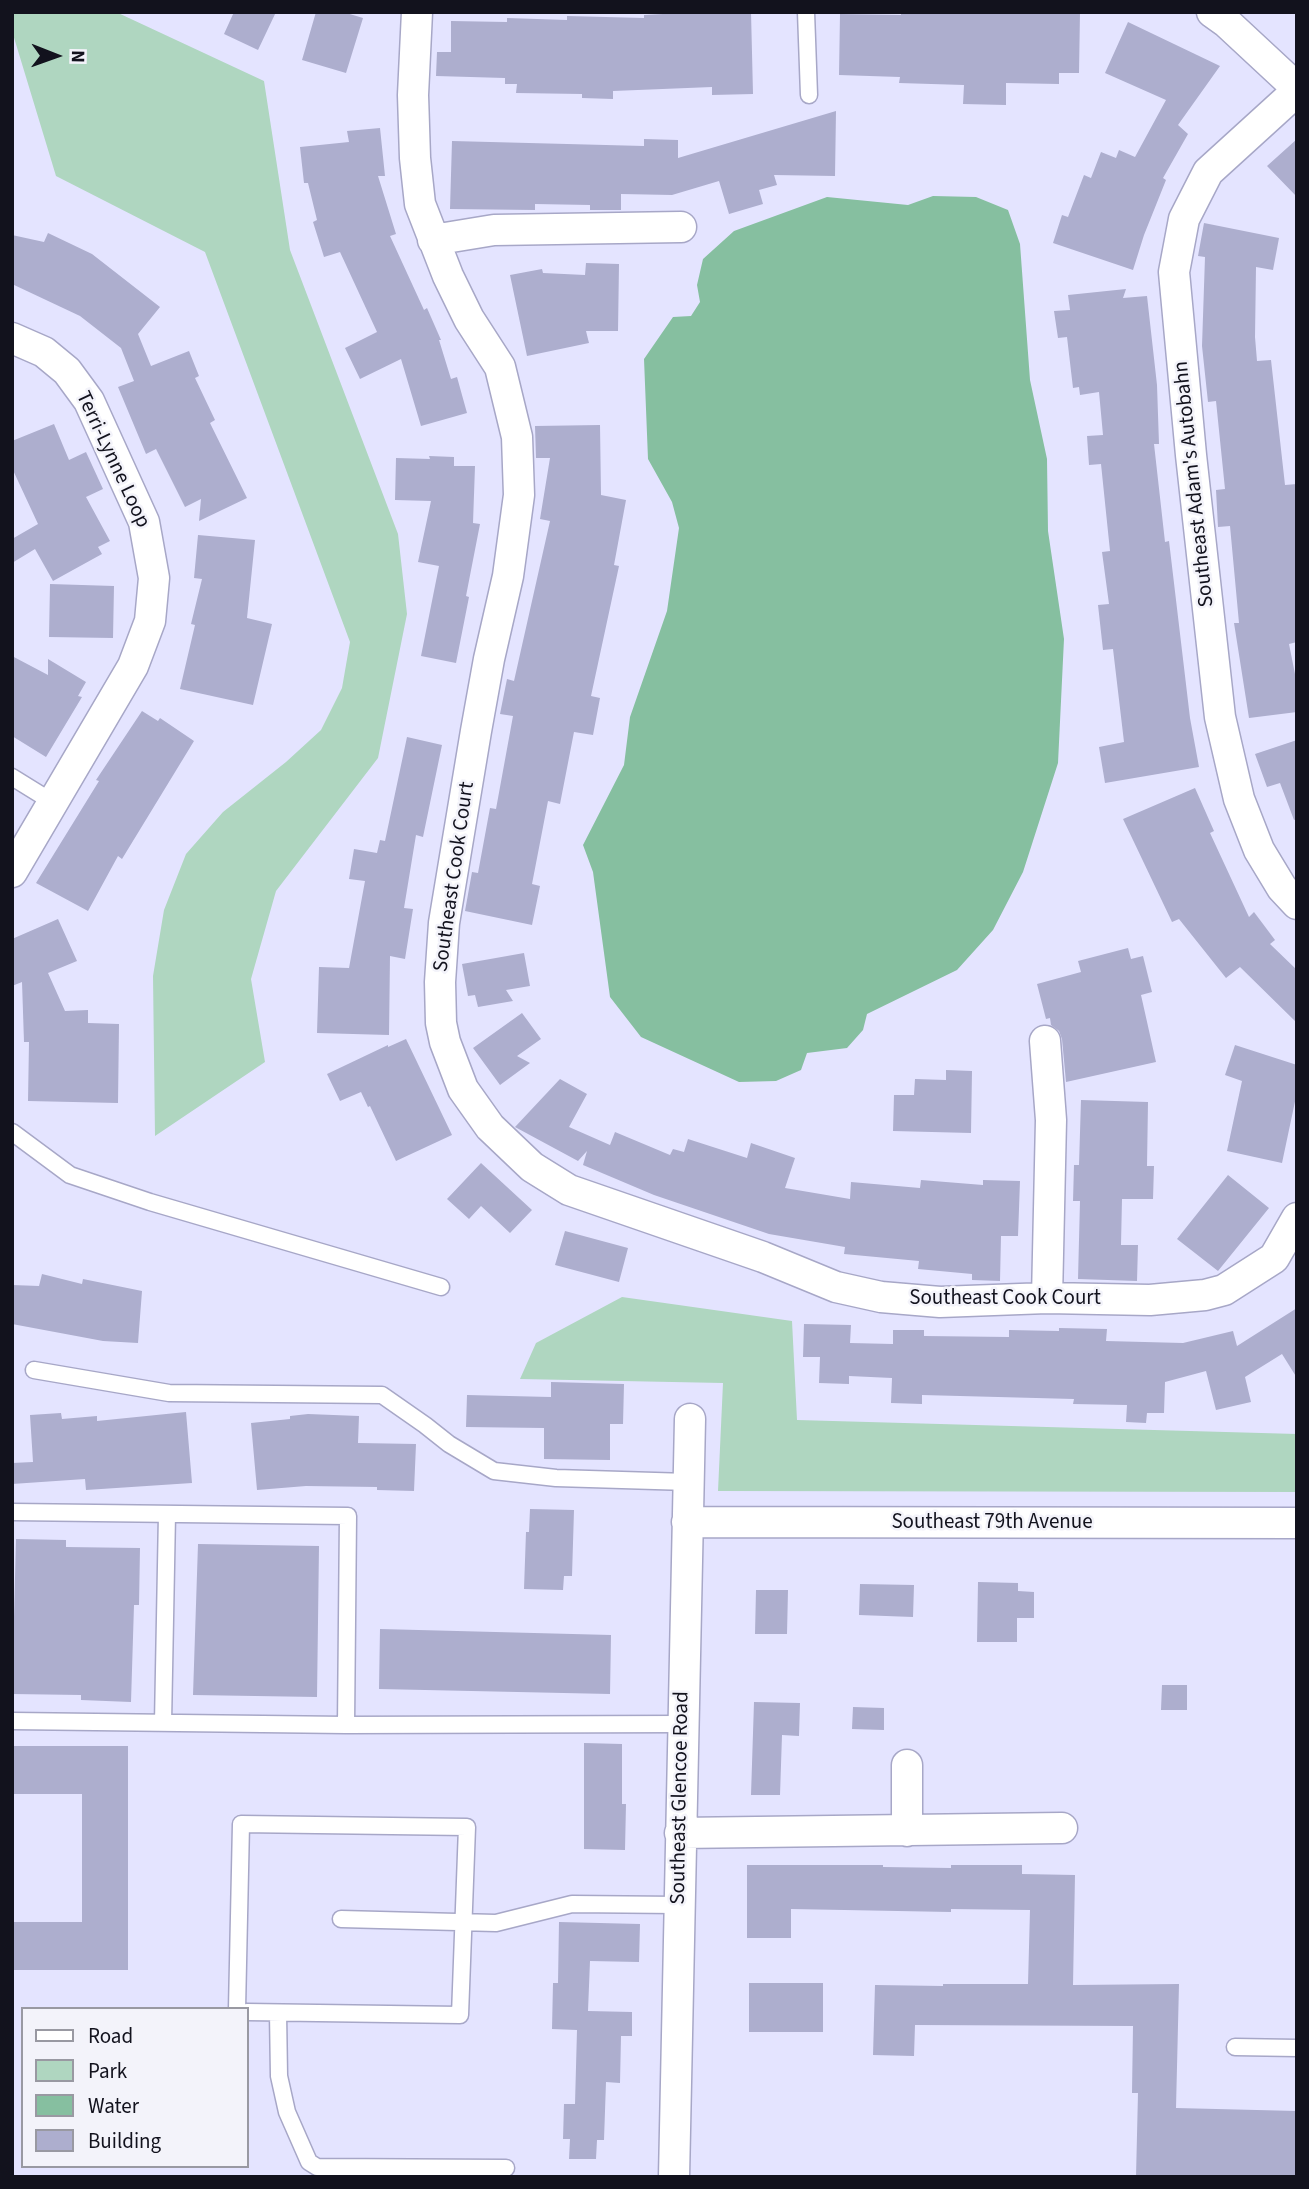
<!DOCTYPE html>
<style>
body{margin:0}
#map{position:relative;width:1309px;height:2189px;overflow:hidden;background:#e4e4ff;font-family:"Source Sans 3",sans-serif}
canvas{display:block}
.frame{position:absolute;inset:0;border:14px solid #12121d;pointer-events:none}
.legend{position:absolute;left:21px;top:2007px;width:228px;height:161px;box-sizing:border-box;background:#f3f3fa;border:2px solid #9999a2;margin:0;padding:9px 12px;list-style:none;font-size:21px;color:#12121d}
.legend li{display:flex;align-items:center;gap:14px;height:35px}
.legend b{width:35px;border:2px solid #9999a2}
.north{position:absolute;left:21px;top:21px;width:70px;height:70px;-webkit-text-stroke:5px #f3f3fa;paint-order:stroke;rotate:91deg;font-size:19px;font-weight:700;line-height:28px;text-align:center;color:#12121d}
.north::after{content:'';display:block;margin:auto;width:24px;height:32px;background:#12121d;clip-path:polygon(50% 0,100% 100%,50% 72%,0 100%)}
</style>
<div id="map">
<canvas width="1309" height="2189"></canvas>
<div class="frame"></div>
<ul class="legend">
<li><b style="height:9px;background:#fff"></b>Road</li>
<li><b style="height:19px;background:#afd6c0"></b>Park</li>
<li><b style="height:19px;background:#86bfa0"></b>Water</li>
<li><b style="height:19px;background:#adaece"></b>Building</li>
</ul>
<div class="north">N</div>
</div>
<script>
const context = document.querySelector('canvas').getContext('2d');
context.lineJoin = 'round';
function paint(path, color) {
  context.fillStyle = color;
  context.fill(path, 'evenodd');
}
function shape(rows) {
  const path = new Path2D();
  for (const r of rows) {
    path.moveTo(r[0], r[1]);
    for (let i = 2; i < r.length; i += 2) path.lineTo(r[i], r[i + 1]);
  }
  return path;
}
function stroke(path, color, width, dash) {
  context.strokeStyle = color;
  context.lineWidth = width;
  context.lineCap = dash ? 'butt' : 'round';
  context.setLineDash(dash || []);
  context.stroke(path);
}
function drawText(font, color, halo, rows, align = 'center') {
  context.font = font + ' "Source Sans 3",sans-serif';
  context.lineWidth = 5;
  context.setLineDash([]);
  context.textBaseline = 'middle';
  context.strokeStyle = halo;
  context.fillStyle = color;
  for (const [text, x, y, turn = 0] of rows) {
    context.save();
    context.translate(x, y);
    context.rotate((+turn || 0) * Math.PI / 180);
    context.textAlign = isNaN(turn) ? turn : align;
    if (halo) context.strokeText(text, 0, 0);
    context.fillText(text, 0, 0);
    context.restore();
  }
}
paint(shape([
 [12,12,116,12,264,81,290,250,398,534,407,614,378,758,276,891,251,979,265,1062,155,1136,153,976,164,910,186,854,223,812,286,762,321,730,342,688,350,642,205,252,56,176,12,31],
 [622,1297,792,1321,797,1420,1297,1434,1297,1492,718,1491,723,1383,520,1379,536,1343]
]), '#afd6c0');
paint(shape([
 [933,196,976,197,1008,210,1020,244,1030,380,1047,459,1048,531,1064,639,1058,763,1023,872,993,930,957,970,867,1014,863,1030,847,1048,807,1053,801,1070,776,1081,739,1082,641,1037,610,997,593,872,583,845,624,765,630,717,667,611,679,528,672,502,648,459,644,359,673,317,691,316,700,302,697,285,703,259,734,231,827,197,908,205]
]), '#86bfa0');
paint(shape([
 [234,12,276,12,258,50,224,34],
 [316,12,343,12,363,18,346,73,302,60],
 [700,12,751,12,753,94,712,95,712,87,613,91,613,99,582,98,582,94,516,93,517,84,505,84,505,78,436,76,437,52,451,52,451,21,507,22,507,18,567,20,567,16,644,18,644,15],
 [901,12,1080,12,1079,73,1059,73,1059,84,1006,83,1006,105,963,104,964,85,899,83,900,77,839,75,840,14,901,15],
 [1128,22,1220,66,1178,125,1188,134,1163,178,1166,180,1144,235,1133,270,1053,243,1062,215,1068,217,1084,175,1091,178,1101,152,1116,158,1119,150,1135,157,1166,100,1105,73],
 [836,111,835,176,774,175,777,185,759,190,763,204,729,214,719,181,672,195,621,194,621,210,590,210,590,205,535,204,535,210,450,209,452,141,644,146,644,139,678,140,678,158],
 [380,128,385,176,378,176,396,234,390,236,424,310,427,308,441,340,439,340,451,379,457,377,467,413,421,426,401,359,360,379,345,348,377,332,340,252,324,257,313,222,317,220,308,183,304,183,300,147,349,142,347,131],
 [1297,139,1297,197,1267,166],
 [1204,223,1279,238,1273,270,1256,267,1255,337,1257,361,1271,360,1285,485,1297,484,1297,642,1289,644,1297,684,1297,712,1249,718,1234,623,1239,623,1230,526,1218,527,1216,490,1225,489,1216,401,1208,402,1202,346,1205,257,1198,256],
 [48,233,92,254,160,307,138,334,151,366,189,351,199,376,195,378,215,420,210,423,247,498,199,521,201,499,185,507,156,449,146,454,118,387,134,381,121,348,80,316,12,284,12,235,44,242],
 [586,263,619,264,618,331,586,331,589,343,527,356,510,275,542,269,543,273,585,275],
 [1126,289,1123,298,1147,296,1157,385,1159,444,1154,444,1165,542,1169,541,1190,718,1199,767,1105,783,1099,747,1124,742,1113,649,1103,650,1098,605,1109,604,1102,552,1110,551,1101,464,1089,465,1087,436,1103,435,1099,392,1080,395,1079,387,1073,388,1067,337,1058,338,1054,311,1070,310,1068,295],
 [54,424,69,460,86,452,103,489,86,497,110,541,98,547,102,554,53,581,35,549,12,563,12,539,38,524,12,468,12,441],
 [600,425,601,495,626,500,614,565,619,566,591,696,600,698,593,735,574,732,560,804,548,801,532,884,540,886,532,925,465,911,472,872,478,873,490,808,496,809,513,716,500,714,507,679,514,681,550,521,540,519,550,458,536,458,535,426],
 [429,456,454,457,454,466,475,466,473,523,480,524,466,596,469,597,456,663,421,656,439,566,418,562,431,501,395,500,396,458,430,459],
 [198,535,255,540,247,618,272,624,253,705,180,689,195,625,191,624,202,579,194,578],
 [50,584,114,586,113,638,49,637],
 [12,656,48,675,48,659,86,682,78,696,82,697,46,757,12,736],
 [142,711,158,721,160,718,194,741,122,859,118,856,88,911,36,883,99,781,96,780],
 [407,737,442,745,423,837,416,835,404,908,413,909,405,959,390,956,389,1035,317,1033,319,967,349,968,365,881,349,879,354,849,377,853,380,840,385,841],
 [1297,740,1297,819,1294,820,1280,783,1267,787,1255,754],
 [1195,788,1214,831,1210,833,1249,917,1254,912,1275,940,1270,944,1297,970,1297,1023,1240,967,1226,978,1179,919,1172,922,1123,819],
 [58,919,77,961,48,973,65,1011,88,1010,88,1023,119,1024,118,1103,28,1101,29,1042,24,1042,22,982,12,986,12,939],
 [1128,948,1131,959,1143,956,1152,992,1141,995,1156,1062,1066,1082,1062,1039,1059,1031,1051,1025,1050,1018,1046,1019,1037,984,1081,972,1078,961],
 [524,953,530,986,506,990,513,1001,478,1007,475,995,468,996,462,964],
 [522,1013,541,1039,517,1056,530,1063,500,1085,473,1048],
 [406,1039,452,1135,396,1161,370,1106,368,1107,361,1092,340,1101,327,1074,388,1045,388,1047],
 [1235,1045,1297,1065,1297,1092,1282,1163,1227,1151,1242,1081,1225,1075],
 [946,1070,972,1071,971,1133,893,1131,894,1095,914,1095,915,1079,946,1080],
 [560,1079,587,1094,569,1127,610,1145,615,1132,670,1155,673,1149,684,1152,688,1139,747,1158,751,1143,795,1158,785,1188,850,1199,851,1182,920,1188,921,1180,983,1185,983,1180,1020,1181,1018,1236,1001,1236,1000,1281,972,1280,972,1274,918,1269,919,1261,844,1254,845,1247,769,1234,654,1195,583,1165,587,1151,578,1161,515,1127],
 [1081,1100,1148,1102,1147,1166,1154,1166,1153,1199,1122,1199,1121,1245,1138,1245,1137,1281,1078,1279,1080,1201,1073,1201,1074,1165,1079,1165],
 [481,1163,532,1210,510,1233,481,1206,469,1219,447,1199],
 [1228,1175,1269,1208,1218,1271,1177,1239],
 [565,1231,628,1248,619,1282,555,1265],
 [42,1274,82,1284,83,1279,142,1291,138,1343,103,1341,12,1324,12,1285,39,1286],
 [1297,1308,1297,1378,1282,1354,1245,1377,1251,1402,1216,1410,1206,1371,1165,1382,1164,1413,1147,1413,1146,1423,1126,1422,1127,1405,1073,1404,1074,1399,922,1395,922,1404,891,1403,892,1378,849,1376,849,1384,819,1383,820,1357,803,1357,804,1324,851,1325,850,1343,893,1344,893,1330,924,1330,924,1336,1009,1337,1009,1330,1059,1331,1059,1328,1107,1329,1106,1341,1183,1343,1233,1331,1237,1346],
 [551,1382,624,1384,623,1424,610,1424,610,1460,544,1459,544,1428,466,1427,467,1395,551,1397],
 [186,1412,192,1483,86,1490,85,1479,12,1484,12,1463,33,1462,30,1415,61,1413,62,1419,97,1416,97,1421],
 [308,1414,359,1416,358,1443,416,1444,414,1491,377,1490,377,1487,306,1486,257,1490,251,1423,290,1419,290,1416],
 [530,1509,574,1510,572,1576,564,1576,563,1590,524,1589,526,1532,529,1532],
 [16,1539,66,1540,66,1547,140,1548,139,1605,134,1605,131,1702,81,1700,81,1695,12,1694],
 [198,1544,319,1546,317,1697,193,1695],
 [978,1582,1018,1583,1018,1591,1034,1592,1034,1618,1017,1618,1017,1642,977,1642],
 [860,1584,914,1585,913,1617,859,1615],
 [756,1590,788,1590,787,1634,755,1634],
 [380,1629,611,1635,610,1694,379,1689],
 [1162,1685,1187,1685,1187,1710,1161,1710],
 [754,1702,800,1703,799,1736,782,1735,780,1795,751,1795],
 [853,1707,884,1708,884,1730,852,1729],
 [584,1743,622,1744,622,1804,626,1804,625,1850,584,1849],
 [12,1746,128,1746,128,1970,12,1970,12,1922,82,1922,82,1794,12,1794],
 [747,1865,883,1865,883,1867,951,1868,951,1865,1022,1865,1022,1874,1075,1875,1073,1985,1179,1984,1176,2108,1297,2111,1297,2177,1136,2177,1138,2093,1132,2093,1133,2026,915,2025,914,2056,873,2055,875,1985,943,1986,943,1984,1028,1984,1030,1910,951,1909,951,1912,791,1909,791,1938,747,1938],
 [559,1922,640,1924,639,1962,590,1961,588,2011,632,2012,632,2036,621,2036,620,2083,606,2082,604,2140,597,2140,596,2159,569,2159,570,2139,563,2139,564,2104,575,2104,577,2030,552,2029,553,1983,558,1983],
 [749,1983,823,1983,823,2032,749,2032]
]), '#adaece');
const service = shape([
 [806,12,809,95],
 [12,777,54,803],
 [12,1132,70,1175,150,1202,441,1287],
 [34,1370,169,1393,382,1395,425,1425,449,1444,494,1471,556,1478,688,1482],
 [12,1512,348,1516,346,1725,12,1721],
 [163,1723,167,1514],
 [346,1725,682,1724],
 [341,1919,496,1923,572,1904,678,1905],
 [237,2009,241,1824,467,1827,460,2015,247,2012],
 [278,2013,279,2076,287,2112,309,2162,317,2167,506,2168],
 [1235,2047,1297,2048]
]);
const minor = shape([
 [417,12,413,95,415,158,420,204,448,276,469,319,500,367,517,437,519,495,508,576,489,659,476,731,444,923,440,982,441,1023,445,1042,463,1089,490,1127,532,1167,569,1190,763,1257,836,1287,881,1297,940,1302,1047,1298,1150,1300,1205,1295,1224,1290,1274,1258,1297,1218],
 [1212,12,1226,22,1297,88],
 [1297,91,1208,172,1184,219,1174,272,1191,455,1220,717,1239,799,1259,850,1282,888,1297,904],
 [433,240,494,230,681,227],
 [12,338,44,352,67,371,89,401,144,522,154,578,150,621,133,666,12,872],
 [1045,1041,1051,1120,1047,1298],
 [687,1522,1297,1523],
 [907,1765,907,1831],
 [680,1833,1062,1828],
 [674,2177,690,1419]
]);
stroke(service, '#a7a7c7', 19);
stroke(minor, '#a7a7c7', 33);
stroke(service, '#fff', 16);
stroke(minor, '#fff', 30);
drawText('21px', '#12121d', '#f3f3fa', [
 ["Terri-Lynne Loop",112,460,65],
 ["Southeast Adam's Autobahn",1195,484,-96],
 ["Southeast Cook Court",455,877,-82],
 ["Southeast Cook Court",1005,1299],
 ["Southeast 79th Avenue",992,1523],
 ["Southeast Glencoe Road",681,1798,-89]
]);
</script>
